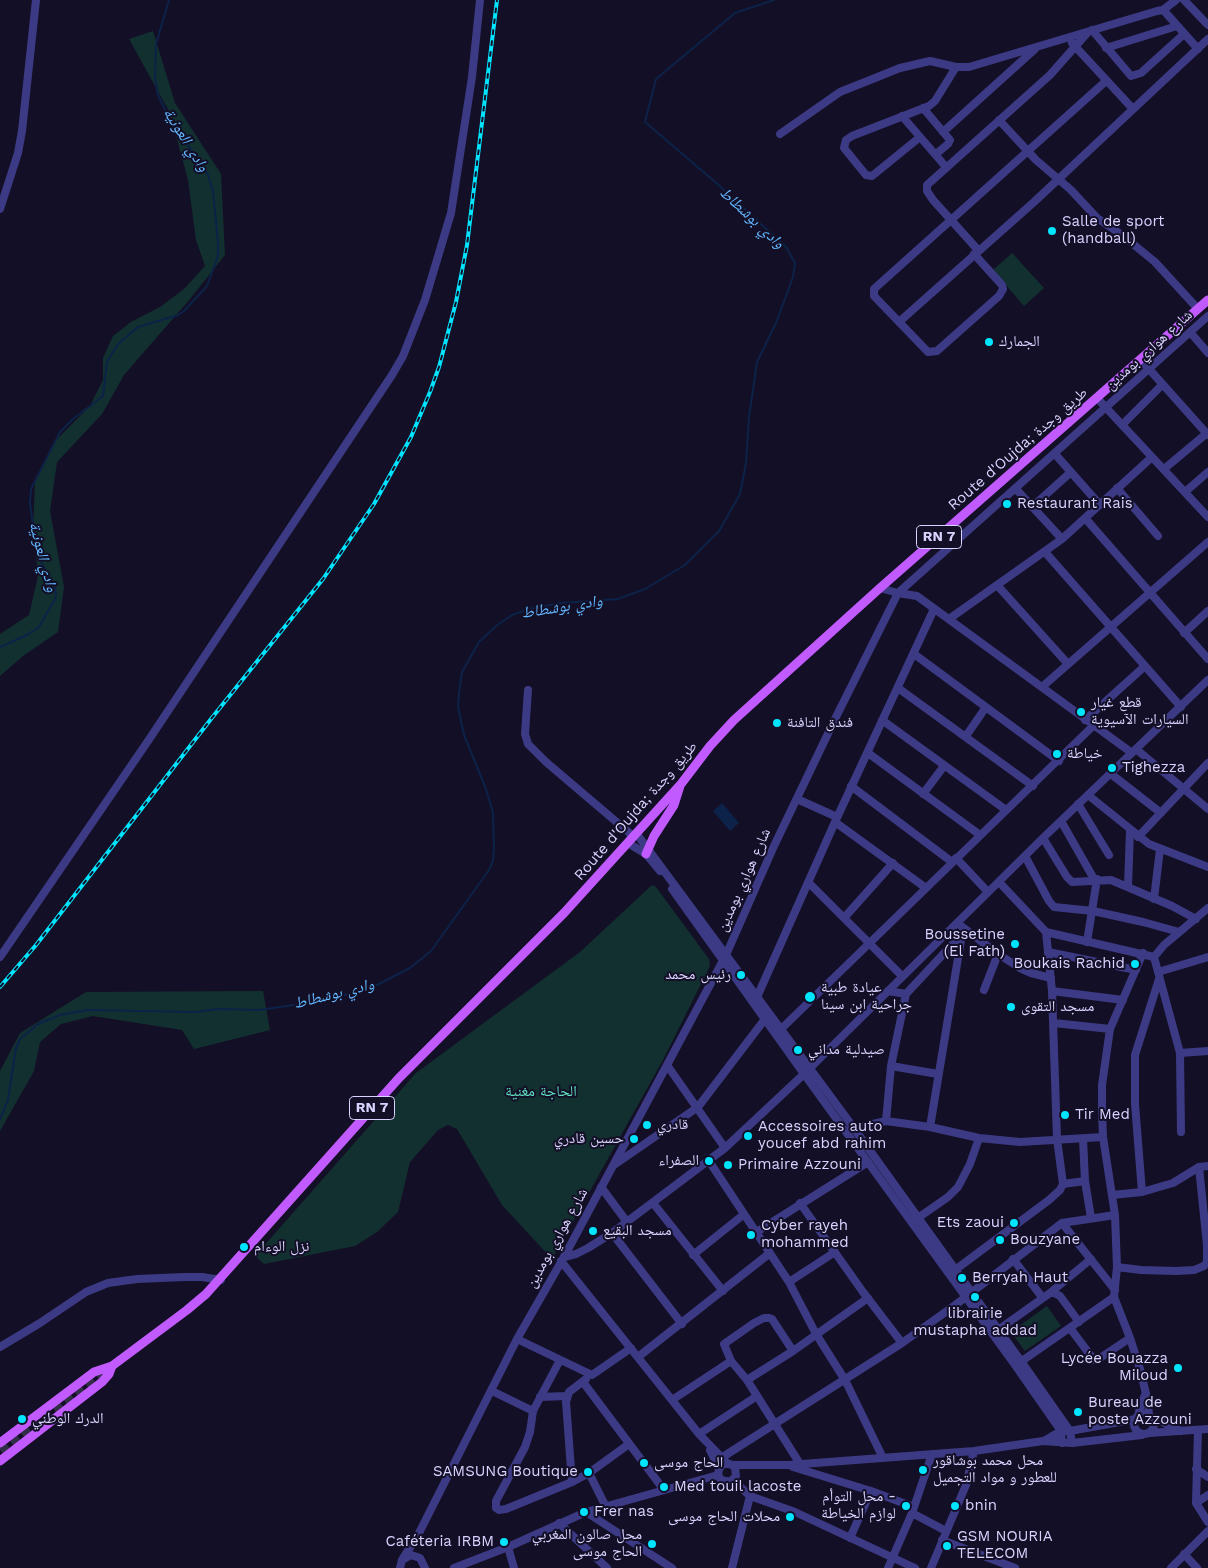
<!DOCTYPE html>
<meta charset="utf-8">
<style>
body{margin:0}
canvas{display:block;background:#130f26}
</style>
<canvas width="1208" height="1568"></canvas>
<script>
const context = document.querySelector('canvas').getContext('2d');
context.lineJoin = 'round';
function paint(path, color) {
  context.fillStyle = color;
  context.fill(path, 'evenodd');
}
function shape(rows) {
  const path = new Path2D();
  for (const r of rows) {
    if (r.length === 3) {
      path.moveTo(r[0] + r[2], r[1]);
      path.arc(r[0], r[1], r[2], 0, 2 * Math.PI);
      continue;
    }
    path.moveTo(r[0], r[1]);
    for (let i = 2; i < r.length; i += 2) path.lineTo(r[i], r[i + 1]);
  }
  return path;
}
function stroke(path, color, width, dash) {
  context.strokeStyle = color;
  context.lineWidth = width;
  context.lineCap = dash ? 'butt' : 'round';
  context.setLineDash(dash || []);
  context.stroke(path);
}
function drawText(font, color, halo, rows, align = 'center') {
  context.font = font + ' "Work Sans","Noto Naskh Arabic",sans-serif';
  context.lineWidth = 4;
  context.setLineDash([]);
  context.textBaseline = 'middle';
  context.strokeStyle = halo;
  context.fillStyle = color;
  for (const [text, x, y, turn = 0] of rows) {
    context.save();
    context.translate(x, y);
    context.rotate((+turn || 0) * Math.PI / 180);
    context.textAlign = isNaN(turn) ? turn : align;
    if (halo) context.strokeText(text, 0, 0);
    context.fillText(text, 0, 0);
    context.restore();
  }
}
paint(shape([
 [153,31,175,103,221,174,225,255,190,299,124,375,102,414,57,462,50,511,64,587,58,632,23,656,0,676,0,634,29,615,38,576,33,527,35,482,54,442,90,406,103,380,103,358,113,336,131,322,160,307,184,289,205,266,196,240,188,180,170,113,129,39],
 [1012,253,1044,288,1024,306,993,270],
 [652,885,656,887,709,959,710,966,663,1060,552,1259,502,1205,457,1129,448,1125,438,1130,410,1162,398,1212,377,1232,355,1246,264,1264,255,1256,416,1073,580,952],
 [263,991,270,1030,194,1049,182,1030,93,1016,61,1024,40,1042,34,1071,0,1131,0,1071,20,1033,86,992],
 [1047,1306,1061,1326,1025,1351,1011,1332]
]), '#12302f');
paint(shape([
 [722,803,739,823,730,831,713,811]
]), '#0c2248');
stroke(shape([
 [0,647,27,635,39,627,54,601,56,596,55,588,42,564,34,533,30,503,31,489,60,432,73,419,103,396,107,362,118,344,138,327,178,315,184,311,207,286,218,256,218,242,213,191,208,175,167,114,158,95,155,78,156,44,169,0],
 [0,1119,8,1100,16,1048,20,1039,38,1024,60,1015,88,1010,195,1012,218,1009,259,1010,321,1001,371,988,410,968,431,951,489,870,493,861,494,848,493,813,486,789,464,735,458,707,459,693,462,672,479,642,496,626,512,615,529,609,561,603,618,599,645,589,685,565,719,531,740,494,746,463,749,417,757,362,776,323,793,277,795,263,786,247,714,181,645,122,656,79,735,13,774,0]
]), '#0c2248', 2);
stroke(shape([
 [0,1450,110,1368]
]), '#312d47', 9, [9, 4.5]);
stroke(shape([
 [1184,0,1208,25],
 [1163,10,1176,0],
 [1092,30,1131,76,1141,73,1184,34],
 [1072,43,1133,109],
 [1106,48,1177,26],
 [923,108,950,140,948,144,936,154],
 [902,116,946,167],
 [999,120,1036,160,1071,190,1097,218,1122,235,1155,262,1198,309],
 [943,132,1035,49],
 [780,134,840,92,900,68,930,61,956,67,969,67,1157,11,1163,10,1166,13,1198,49],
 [920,137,872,176,866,175,844,148,846,140,852,136,929,106,935,101,956,67],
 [0,209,18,153,22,131,36,0],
 [978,250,933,200,927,191,927,185,1050,75,1088,32],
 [974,254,1002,285,1003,289,999,296,937,351,928,352,874,296,874,289,1106,81],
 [899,322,1034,202,1208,39],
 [1190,332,1208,353],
 [1141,360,1208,435],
 [1097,398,1208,517],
 [1122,425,1162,385],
 [1055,454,1100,505],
 [1164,469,1207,433],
 [1117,488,1158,536],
 [1016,489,1062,539],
 [1185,492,1208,472],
 [1032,507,1071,472],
 [1085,518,1208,659],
 [1045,552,1181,707],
 [997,585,1068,664],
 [880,588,898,593,917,596,1132,753],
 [949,619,1062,539,1152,457],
 [1184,633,1208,611],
 [914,654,1059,761],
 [1042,687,1208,542],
 [898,688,1033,786],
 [528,690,525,734,528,744,546,762,633,836],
 [882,720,1006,810],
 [1085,720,1145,666],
 [966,736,986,707],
 [1136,749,1208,809],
 [868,753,980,835],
 [1111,774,1161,813],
 [851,786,952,862],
 [923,794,944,766],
 [1088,795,1149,844,1208,867],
 [797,799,837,817],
 [1078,804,1109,855],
 [1061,821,1094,879],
 [835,822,926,888],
 [636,833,853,1127,1021,1361,1070,1431,1072,1443],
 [1138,837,1208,763],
 [1043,838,1067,877,1072,882,1111,880,1172,906,1196,919],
 [628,843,646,854,660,871],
 [1025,856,1049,901,1054,907,1093,911,1143,922,1179,932],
 [956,858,988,892],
 [808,882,902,976],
 [999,882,1046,932,1154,957,1180,1053,1181,1132],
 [1128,886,1130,831],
 [672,889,804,1074,1015,1365,1061,1431,1062,1443],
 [1154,899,1160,849],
 [844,918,893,863],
 [961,926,998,954,1020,968,1031,973,1051,978],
 [963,928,930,1127,979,1138,1020,1142,1103,1137],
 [1087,942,1097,879],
 [1048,952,1136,970],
 [1143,953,1110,1029,1102,1085,1102,1111,1103,1137,1115,1215,1117,1267,1114,1297,1130,1338,1140,1369,1148,1402,1149,1416],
 [0,957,148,741,392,375,403,356,425,300,451,213,472,77,480,0],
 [1154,957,1164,945,1208,908],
 [1158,972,1208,957],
 [984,990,998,954],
 [1052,991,1123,1000],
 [906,994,961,935],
 [757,997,835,822,934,609],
 [1054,1023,1110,1029],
 [777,1033,1093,726],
 [1180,1053,1208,1051],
 [667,1065,725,1148],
 [891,1066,938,1074],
 [886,1121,891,1066,906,994,888,991],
 [851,1129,886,1121,930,1127],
 [1083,1139,1085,1181,1091,1218],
 [709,1161,789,1282,816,1334,845,1380,883,1458],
 [614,1165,698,1107,765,1019],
 [1063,1184,1085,1181],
 [601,1187,627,1222],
 [1142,1192,1135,1104,1135,1055,1159,979],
 [1112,1195,1142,1192,1173,1183,1199,1167,1208,1166],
 [653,1203,723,1291],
 [800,1203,863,1292,902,1343],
 [915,1220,948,1197,958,1187,970,1164,979,1138],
 [1062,1223,1115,1290],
 [612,1233,682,1324],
 [755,1233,868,1162],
 [693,1255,743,1215],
 [564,1257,576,1254,588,1248,612,1233,725,1148,804,1074,1043,838,1208,680],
 [1013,1259,1042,1297],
 [561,1261,699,1434,727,1463],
 [1117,1267,1141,1270,1176,1271,1194,1270,1204,1266,1207,1262,1207,1245,1199,1167],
 [955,1270,1049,1200,1060,1190,1063,1184,1057,1139,1052,991,1046,932],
 [789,1282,835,1252],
 [1050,1293,1091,1259],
 [1070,1328,1094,1360,1097,1360,1130,1338],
 [998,1330,1050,1293,1054,1293,1060,1296,1079,1322],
 [517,1339,592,1375,631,1348],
 [0,1347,40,1323,86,1292,108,1283,137,1279,184,1277,202,1277,221,1280],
 [793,1351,772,1319,769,1318,764,1318,754,1323,724,1344,731,1361,747,1380,800,1464],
 [638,1357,770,1253],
 [560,1360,533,1411,530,1432,525,1447,496,1501,496,1508,499,1510,506,1509,572,1482,589,1473,629,1444],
 [1019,1363,1114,1297],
 [747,1380,793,1351,868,1298],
 [583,1382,664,1490],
 [492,1391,533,1411],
 [540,1397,567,1396],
 [672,1400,731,1361],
 [1144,1424,10],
 [1138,1416,1141,1404,1145,1395],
 [1151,1417,1181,1431],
 [1198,1430,1196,1503,1208,1522],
 [1149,1433,1208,1429],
 [699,1434,757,1396],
 [1044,1441,1061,1431,1070,1431,1136,1419],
 [710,1450,719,1469,718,1475,721,1480,730,1482,736,1476,735,1467,730,1464,723,1464,719,1469],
 [721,1458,902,1343,954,1306,1062,1223,1115,1215],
 [733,1465,789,1465,974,1451,1043,1441,1072,1443,1142,1435],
 [793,1467,871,1491,914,1507],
 [1196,1469,1208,1477],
 [589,1473,606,1507],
 [733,1480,750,1496,795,1512,915,1568],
 [572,1482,566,1402,569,1392,586,1379],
 [1196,1503,1208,1495],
 [586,1512,672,1568],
 [912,1513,946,1531],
 [559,1523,607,1568],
 [850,1538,871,1491],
 [942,1540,1015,1568],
 [508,1547,514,1568],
 [1184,1554,1197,1568],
 [402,1560,418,1535,517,1339,564,1257,726,955,774,846,835,719,898,593,1208,316],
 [400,1568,402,1560,411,1555,420,1558,425,1568],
 [454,1568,508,1547,586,1512,718,1475],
 [732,1568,750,1496],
 [888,1568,912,1513,932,1454],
 [931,1568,966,1485,974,1451],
 [1171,1568,1208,1531]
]), '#3d3a85', 8);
stroke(shape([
 [646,854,654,836,674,805,680,786],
 [0,1443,94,1372,112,1366,187,1310,206,1294,399,1078,564,913,681,784,710,746,734,720,880,588,1208,300],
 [0,1461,102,1382,109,1374,112,1366]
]), '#c25bff', 9);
const rail = shape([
 [0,987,36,945,211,719,323,579,374,504,411,437,430,392,439,367,456,302,467,245,497,0]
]);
stroke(rail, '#00e5ff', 4);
stroke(rail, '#130f26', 2, [5.5]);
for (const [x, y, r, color] of [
 [1052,231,5,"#00e5ff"],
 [989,342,5,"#00e5ff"],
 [1007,504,5,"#00e5ff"],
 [1081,712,5,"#00e5ff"],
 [777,723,5,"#00e5ff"],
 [1057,754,5,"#00e5ff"],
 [1112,768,5,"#00e5ff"],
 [1015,944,5,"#00e5ff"],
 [1135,964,5,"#00e5ff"],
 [741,975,5,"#00e5ff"],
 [810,997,6,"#00e5ff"],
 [1011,1007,5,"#00e5ff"],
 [798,1050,5,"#00e5ff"],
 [1065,1115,5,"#00e5ff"],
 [647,1125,5,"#00e5ff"],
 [748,1136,5,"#00e5ff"],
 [634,1139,5,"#00e5ff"],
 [709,1161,5,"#00e5ff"],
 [728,1165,5,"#00e5ff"],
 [1014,1223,5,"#00e5ff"],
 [593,1231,5,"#00e5ff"],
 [751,1235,5,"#00e5ff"],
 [1000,1240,5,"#00e5ff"],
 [244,1247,5,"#00e5ff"],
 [962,1278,5,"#00e5ff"],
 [975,1297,5,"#00e5ff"],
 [1178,1368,5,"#00e5ff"],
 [1078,1412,5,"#00e5ff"],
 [22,1419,5,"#00e5ff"],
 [644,1463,5,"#00e5ff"],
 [923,1470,5,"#00e5ff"],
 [588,1472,5,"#00e5ff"],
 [664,1487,5,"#00e5ff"],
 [906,1506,5,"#00e5ff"],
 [955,1506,5,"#00e5ff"],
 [584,1512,5,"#00e5ff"],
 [790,1517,5,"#00e5ff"],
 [504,1542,5,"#00e5ff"],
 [652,1544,5,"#00e5ff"],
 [947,1546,5,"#00e5ff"]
]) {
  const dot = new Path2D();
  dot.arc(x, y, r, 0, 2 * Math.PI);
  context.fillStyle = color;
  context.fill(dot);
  stroke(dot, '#130f26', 2);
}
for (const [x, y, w] of [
 [939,537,45],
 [372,1108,45]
]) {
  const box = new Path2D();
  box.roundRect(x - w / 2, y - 11.5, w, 23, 4);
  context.fillStyle = '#130f26';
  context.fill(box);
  stroke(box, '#d9d4ff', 1);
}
drawText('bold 14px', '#d9d4ff', null, [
 ["RN 7",939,537],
 ["RN 7",372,1108]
]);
drawText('15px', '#d9d4ff', '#130f26', [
 ["Salle de sport",1062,222],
 ["(handball)",1062,239],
 ["الجمارك",999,342],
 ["Restaurant Rais",1017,504],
 ["قطع غيار",1091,703],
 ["السيارات الآسيوية",1091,720],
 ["فندق التافنة",787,723],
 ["خياطة",1067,754],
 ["Tighezza",1122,768],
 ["Boussetine",1005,935,"right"],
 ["(El Fath)",1005,952,"right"],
 ["Boukais Rachid",1125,964,"right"],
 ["رئيس محمد",731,975,"right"],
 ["عيادة طبية",821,988],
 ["جراحية ابن سينا",821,1005],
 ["مسجد التقوى",1021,1007],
 ["صيدلية مداني",808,1050],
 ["Tir Med",1075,1115],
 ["قادري",657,1125],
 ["Accessoires auto",758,1127],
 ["youcef abd rahim",758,1144],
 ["حسين قادري",624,1139,"right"],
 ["الصفراء",699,1161,"right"],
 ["Primaire Azzouni",738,1165],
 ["Ets zaoui",1004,1223,"right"],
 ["Cyber rayeh",761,1226],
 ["mohammed",761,1243],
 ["مسجد البقيع",603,1231],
 ["Bouzyane",1010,1240],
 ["نزل الوءام",254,1247],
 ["Berryah Haut",972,1278],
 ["librairie",975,1314,"center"],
 ["mustapha addad",975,1331,"center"],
 ["Lycée Bouazza",1168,1359,"right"],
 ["Miloud",1168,1376,"right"],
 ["Bureau de",1088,1403],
 ["poste Azzouni",1088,1420],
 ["الدرك الوطني",32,1419],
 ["محل محمد بوشاقور",933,1461],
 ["للعطور و مواد التجميل",933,1478],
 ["الحاج موسى",654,1463],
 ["SAMSUNG Boutique",578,1472,"right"],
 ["Med touil lacoste",674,1487],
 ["محل التوأم -",896,1497,"right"],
 ["لوازم الخياطة",896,1514,"right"],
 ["bnin",965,1506],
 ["Frer nas",594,1512],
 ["محلات الحاج موسى",780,1517,"right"],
 ["محل صالون المغربي",642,1535,"right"],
 ["الحاج موسى",642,1552,"right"],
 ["GSM NOURIA",957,1537],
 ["TELECOM",957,1554],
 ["Caféteria IRBM",494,1542,"right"]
], 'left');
drawText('15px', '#d9d4ff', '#130f26', [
 ["شارع هواري بومدين",1149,350,-42],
 ["Route d'Oujda; طريق وجدة",1018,449,-41],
 ["Route d'Oujda; طريق وجدة",636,811,-49],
 ["شارع هواري بومدين",744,880,-66],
 ["شارع هواري بومدين",557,1238,-61]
]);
drawText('15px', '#5fe0c0', '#130f26', [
 ["الحاجة مغنية",541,1092]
]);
drawText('italic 16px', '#62b6ff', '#130f26', [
 ["وادي العونية",186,140,58],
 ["وادي بوشطاط",752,218,43],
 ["وادي العونية",43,557,75],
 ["وادي بوشطاط",562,607,-9],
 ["وادي بوشطاط",334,994,-14]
]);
</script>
